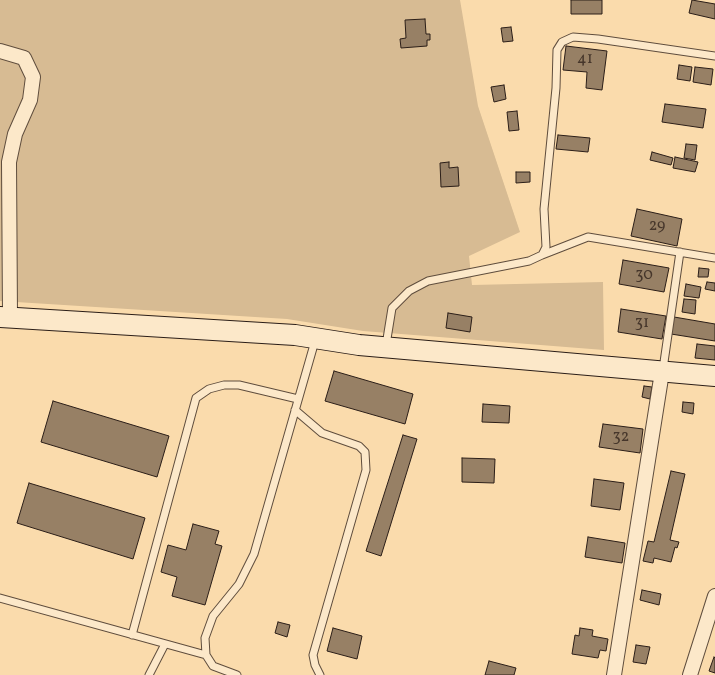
<!DOCTYPE html>
<style>
body{margin:0}
canvas{display:block;background:#fadbac}
</style>
<canvas width="715" height="675"></canvas>
<script>
const context = document.querySelector('canvas').getContext('2d');
context.lineJoin = 'round';
function paint(path, color) {
  context.fillStyle = color;
  context.fill(path, 'evenodd');
}
function shape(rows) {
  const path = new Path2D();
  for (const r of rows) {
    path.moveTo(r[0], r[1]);
    for (let i = 2; i < r.length; i += 2) path.lineTo(r[i], r[i + 1]);
  }
  return path;
}
function stroke(path, color, width, dash) {
  context.strokeStyle = color;
  context.lineWidth = width;
  context.lineCap = dash ? 'butt' : 'round';
  context.setLineDash(dash || []);
  context.stroke(path);
}
function drawText(font, color, halo, rows, align = 'center') {
  context.font = font + ' Vollkorn,serif';
  context.lineWidth = 5;
  context.setLineDash([]);
  context.textBaseline = 'middle';
  context.strokeStyle = halo;
  context.fillStyle = color;
  for (const [text, x, y, turn = 0] of rows) {
    context.save();
    context.translate(x, y);
    context.rotate((+turn || 0) * Math.PI / 180);
    context.textAlign = isNaN(turn) ? turn : align;
    if (halo) context.strokeText(text, 0, 0);
    context.fillText(text, 0, 0);
    context.restore();
  }
}
paint(shape([
 [0,0,460,0,478,106,520,232,469,256,472,285,603,282,604,350,363,331,287,319,0,301]
]), '#d7bb93');
const building = shape([
 [571,0,602,0,602,14,571,14,571,0],
 [692,0,715,4,715,19,689,13,692,0],
 [425,19,426,34,430,34,430,40,427,40,427,46,401,48,400,39,406,38,405,20,425,19],
 [511,27,513,41,503,42,501,28,511,27],
 [566,46,607,51,602,90,586,88,587,72,563,70,566,46],
 [679,65,692,67,690,81,677,79,679,65],
 [695,67,713,69,711,85,693,82,695,67],
 [504,85,506,99,494,102,491,87,504,85],
 [665,104,706,109,703,128,662,122,665,104],
 [517,111,519,130,509,131,507,112,517,111],
 [558,135,590,138,588,152,556,149,558,135],
 [686,144,697,145,695,160,684,158,686,144],
 [652,152,673,158,671,165,650,160,652,152],
 [675,157,698,162,695,172,673,168,675,157],
 [449,162,449,168,458,167,459,186,441,187,440,163,449,162],
 [516,172,530,172,530,182,516,183,516,172],
 [637,209,682,219,677,246,631,236,637,209],
 [623,260,669,268,664,292,619,284,623,260],
 [699,268,709,269,708,277,698,277,699,268],
 [707,282,715,283,715,291,705,289,707,282],
 [686,284,701,287,699,298,684,296,686,284],
 [684,299,696,300,695,314,682,312,684,299],
 [621,309,666,316,662,339,618,332,621,309],
 [448,313,472,317,470,332,446,328,448,313],
 [674,317,715,324,715,341,671,334,674,317],
 [697,344,715,346,715,360,695,358,697,344],
 [334,371,413,394,405,424,325,401,334,371],
 [644,386,652,387,650,399,642,397,644,386],
 [53,401,169,436,157,477,41,442,53,401],
 [683,402,694,403,693,414,682,412,683,402],
 [483,404,510,406,509,423,482,422,483,404],
 [603,424,643,429,640,453,599,447,603,424],
 [403,435,417,439,381,556,366,551,403,435],
 [462,458,495,459,494,483,462,482,462,458],
 [671,471,685,474,670,540,679,542,677,548,675,547,671,562,654,558,653,563,643,561,648,541,654,542,671,471],
 [594,479,624,483,620,510,591,506,594,479],
 [29,483,145,518,133,559,17,523,29,483],
 [193,524,219,531,215,544,222,546,205,605,172,596,177,577,161,572,168,545,186,550,193,524],
 [588,537,625,543,622,563,585,557,588,537],
 [642,590,661,594,659,605,640,600,642,590],
 [278,622,290,625,287,637,275,633,278,622],
 [333,628,362,636,357,659,327,651,333,628],
 [580,628,593,630,592,636,608,639,606,651,600,650,598,658,572,654,575,635,579,636,580,628],
 [636,645,650,647,646,664,633,662,636,645],
 [714,657,715,658,715,673,709,671,714,657],
 [489,661,516,668,514,675,485,675,489,661]
]);
paint(building, '#978065');
stroke(building, '#2b1e18', 1);
const lane = shape([
 [542,255,588,237,715,258],
 [386,345,392,308,409,291,428,281,529,261,542,255,546,247,544,209,556,88,557,50,562,42,573,37,598,39,715,56],
 [663,369,680,252],
 [295,410,322,433,359,446,365,452,366,470,313,655,315,665,320,675],
 [0,598,206,655],
 [132,635,196,398,209,389,224,385,239,385,298,399],
 [149,675,165,644],
 [237,675,213,666,206,655,205,638,213,616,239,584,254,554,315,341]
]);
const street = shape([
 [0,51,24,58,33,77,30,100,15,134,9,162,10,316],
 [614,675,662,372],
 [690,675,715,596]
]);
const secondary = shape([
 [0,317,295,335,359,345,715,376]
]);
stroke(lane, '#5f4d3d', 9);
stroke(street, '#5f4d3d', 16);
stroke(secondary, '#2b1e18', 22);
stroke(lane, '#fce8c9', 7);
stroke(street, '#fce8c9', 14);
stroke(secondary, '#fce8c9', 20);
drawText('16px', '#46362b', null, [
 ["41",585,60],
 ["29",657,227],
 ["30",644,276],
 ["31",642,324],
 ["32",621,438]
]);
</script>
